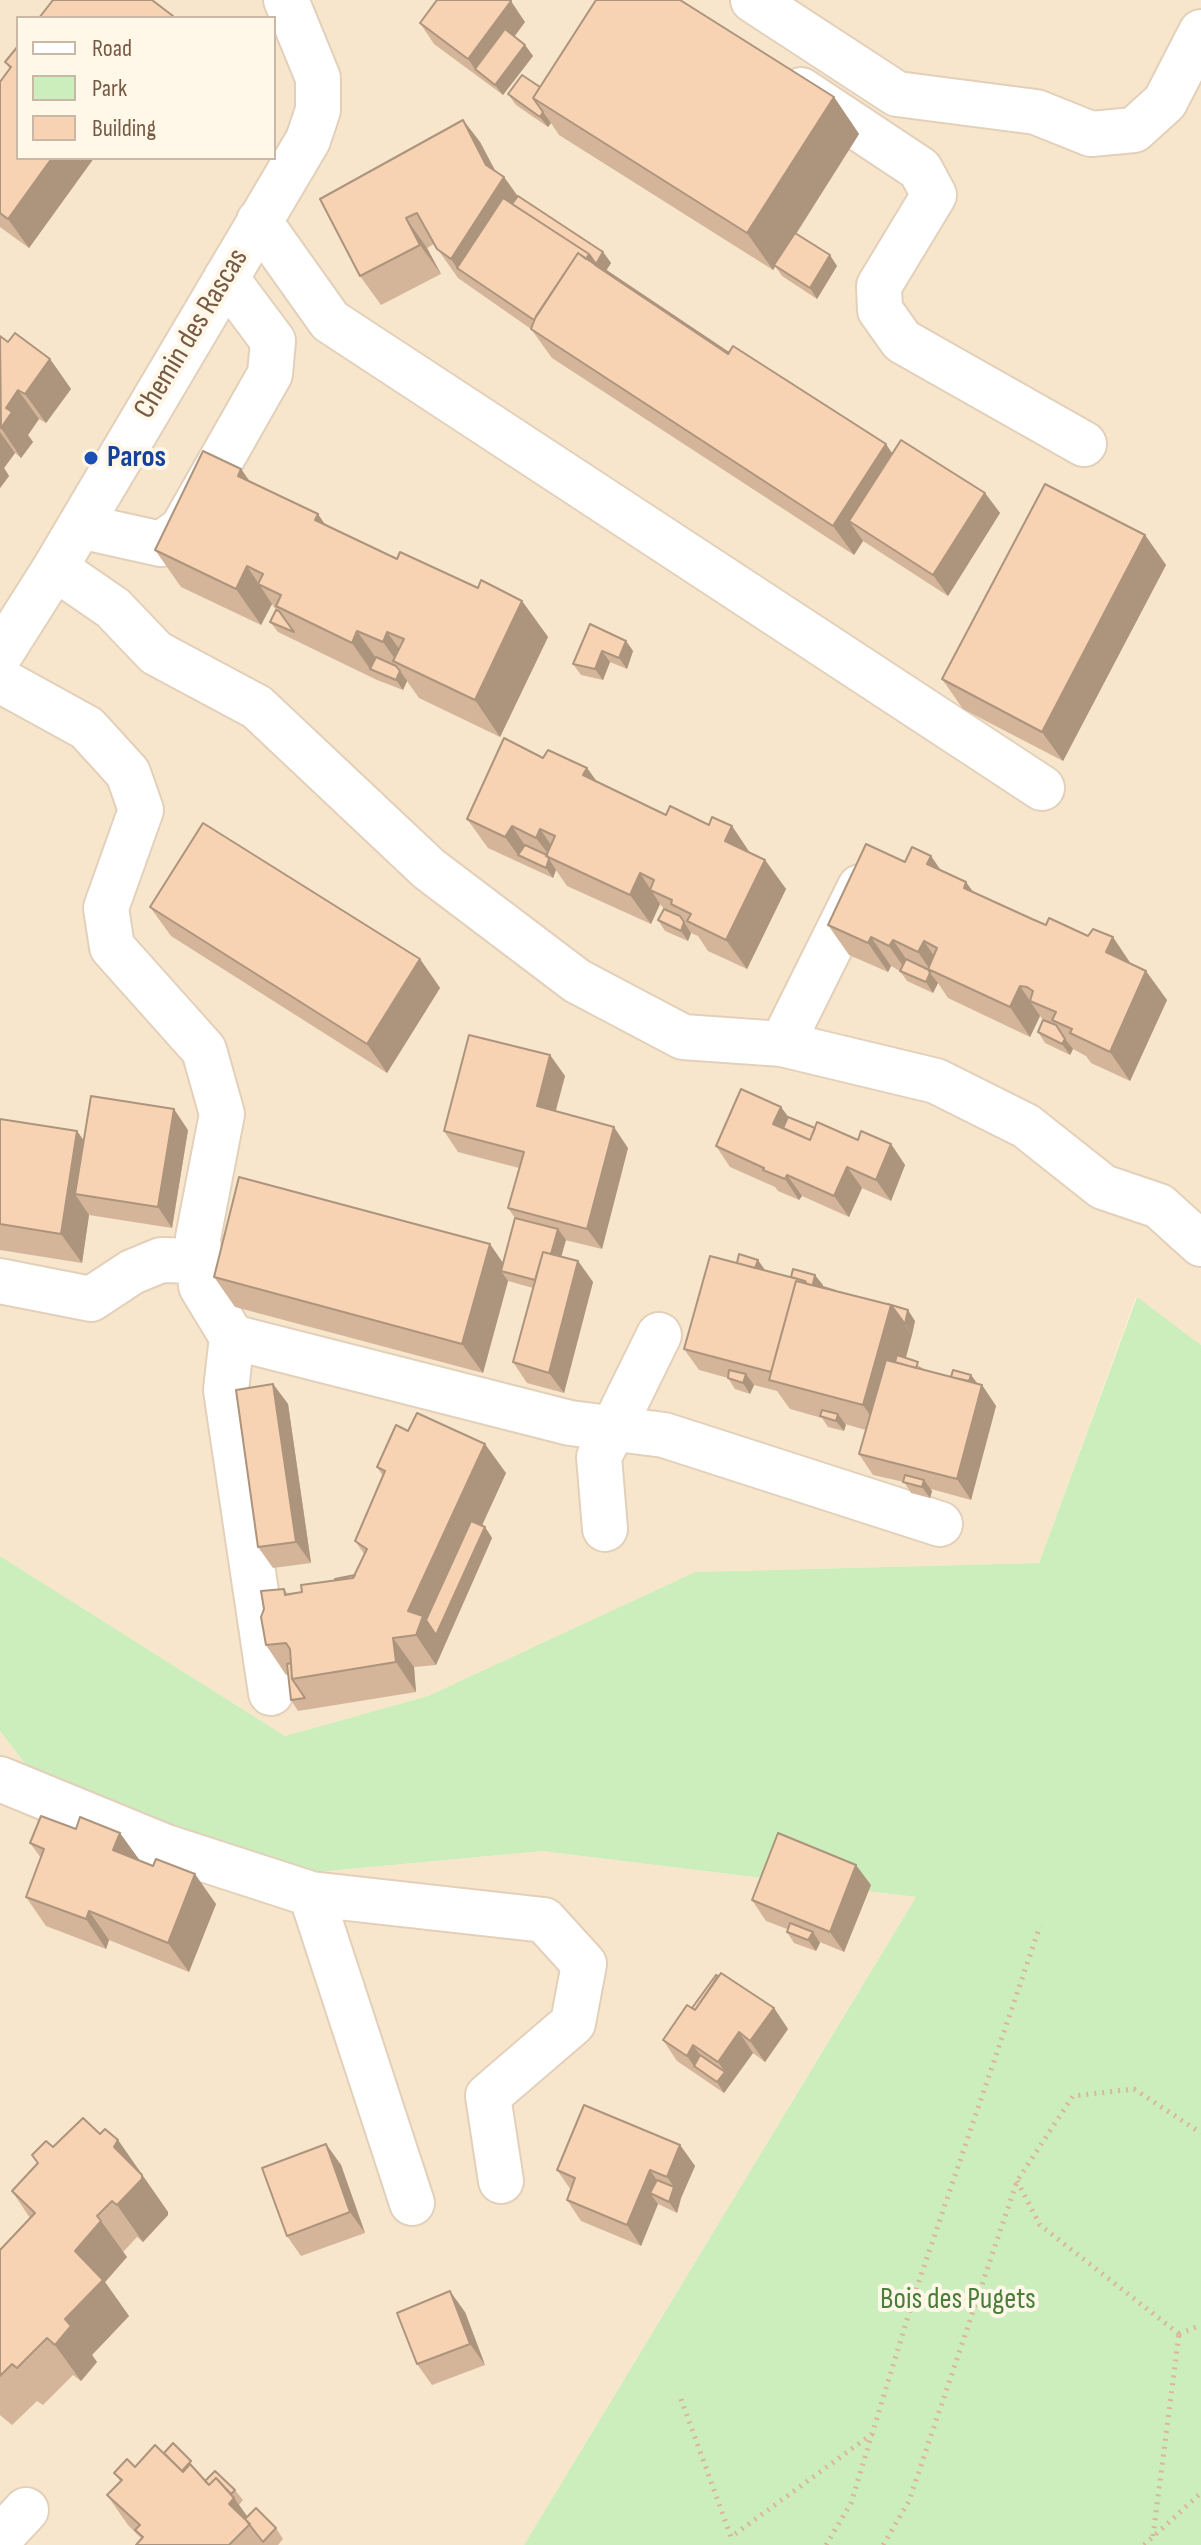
<!DOCTYPE html>
<style>
body{margin:0}
#map{position:relative;width:1201px;height:2545px;overflow:hidden;background:#fff4de;font-family:"Sofia Sans Condensed",sans-serif}
canvas{display:block}
.legend{position:absolute;left:16px;top:16px;width:260px;height:144px;box-sizing:border-box;background:#fff7e7;border:2px solid #c9b8a6;margin:0;padding:10px 14px;list-style:none;font-size:24px;color:#775a44}
.legend li{display:flex;align-items:center;gap:16px;height:40px}
.legend b{width:40px;border:2px solid #c9b8a6}
</style>
<div id="map">
<canvas width="1201" height="2545"></canvas>
<ul class="legend">
<li><b style="height:10px;background:#fff"></b>Road</li>
<li><b style="height:22px;background:#ccedbc"></b>Park</li>
<li><b style="height:22px;background:#f7d3b3"></b>Building</li>
</ul>
</div>
<script>
const context = document.querySelector('canvas').getContext('2d');
context.lineJoin = 'round';
function paint(path, color) {
  context.fillStyle = color;
  context.fill(path, 'evenodd');
}
function shape(rows) {
  const path = new Path2D();
  for (const r of rows) {
    path.moveTo(r[0], r[1]);
    for (let i = 2; i < r.length; i += 2) path.lineTo(r[i], r[i + 1]);
  }
  return path;
}
function stroke(path, color, width, dash) {
  context.strokeStyle = color;
  context.lineWidth = width;
  context.lineCap = dash ? 'butt' : 'round';
  context.setLineDash(dash || []);
  context.stroke(path);
}
function drawText(font, color, halo, rows, align = 'center') {
  context.font = font + ' "Sofia Sans Condensed",sans-serif';
  context.lineWidth = 8;
  context.setLineDash([]);
  context.textBaseline = 'middle';
  context.strokeStyle = halo;
  context.fillStyle = color;
  for (const [text, x, y, turn = 0] of rows) {
    context.save();
    context.translate(x, y);
    context.rotate((+turn || 0) * Math.PI / 180);
    context.textAlign = isNaN(turn) ? turn : align;
    if (halo) context.strokeText(text, 0, 0);
    context.fillText(text, 0, 0);
    context.restore();
  }
}
paint(shape([
 [0,0,1201,0,1201,1345,1136,1297,1039,1563,695,1572,428,1696,285,1736,0,1556],
 [18,18,274,18,274,158,18,158],
 [0,1731,40,1783,243,1879,542,1851,916,1897,524,2545,0,2545]
]), '#f7e6cc');
paint(shape([
 [1137,1297,1201,1345,1201,2545,524,2545,916,1897,542,1851,243,1879,40,1783,0,1731,0,1556,285,1736,428,1696,695,1572,1039,1563]
]), '#ccedbc');
const minor = shape([
 [753,0,897,94,1036,112,1091,134,1134,130,1165,102,1201,32],
 [801,90,920,169,934,195,879,286,880,310,902,341,1084,444],
 [259,221,330,321,1042,788],
 [80,526,161,544,182,529,270,374,273,341,226,278],
 [55,568,113,608,156,653,257,707,429,869,577,981,683,1037,782,1044,936,1081,1026,1126,1103,1187,1159,1206,1201,1244],
 [0,655,55,568,308,140,318,110,318,78,286,0],
 [0,680,87,728,128,773,141,810,106,908,112,947,204,1050,222,1114,198,1238,201,1286,232,1337,570,1423,664,1435,940,1524],
 [782,1044,860,887],
 [0,1281,91,1299,132,1272,161,1260,200,1261],
 [232,1337,226,1390,271,1693],
 [605,1529,599,1457,659,1335],
 [0,1779,166,1847,311,1894,544,1920,584,1964,573,2023,488,2096,501,2181],
 [311,1894,412,2203],
 [0,2538,26,2510]
]);
stroke(minor, '#e3d0ba', 48);
stroke(shape([
 [1017,2181,1040,2225,1179,2334],
 [1179,2334,1201,2325],
 [681,2399,731,2537,872,2434],
 [1153,2536,1179,2334],
 [826,2545,851,2503,917,2287,1040,1926],
 [883,2545,909,2501,1017,2181,1073,2096,1134,2089,1201,2133],
 [1144,2545,1201,2493]
]), '#dbb697', 5, [2, 6]);
stroke(minor, '#fff', 44);
paint(shape([
 [525,22,514,36,525,45,533,56,503,95,434,44,420,23],
 [18,46,18,158,94,158,29,248,0,227,0,82,10,69,5,62],
 [540,87,834,97,859,134,796,234,837,266,817,299,782,276,775,266,773,270,559,135,551,123,548,127,516,105,508,94],
 [463,120,480,142,495,170,504,177,518,196,603,252,611,263,606,270,729,353,892,453,985,493,1000,513,948,596,863,541,854,555,552,358,531,329,458,278,434,244,427,248,441,274,381,305,360,276],
 [0,336,8,342,50,359,71,389,46,423,39,419,28,435,33,442,21,458,15,453,4,468,9,476,0,488],
 [241,469,250,482,325,525,397,559,478,588,522,601,548,637,500,737,419,698,407,681,403,690,377,680,278,632,270,622,276,610,272,604,261,625,181,587,155,550],
 [1145,535,1166,565,1063,761,963,709,942,679],
 [626,641,633,651,627,669,610,662,603,680,581,675,573,664],
 [543,758,587,768,597,782,666,815,709,825,732,826,750,853,765,860,786,889,747,969,708,951,698,936,691,933,688,941,665,931,658,920,664,909,660,904,651,924,567,886,556,870,553,878,488,848,467,819],
 [931,856,940,870,974,893,1131,964,1167,1000,1130,1081,1091,1063,1086,1056,1073,1049,1070,1055,1045,1043,1038,1032,1043,1020,1040,1016,1030,1037,948,998,938,983,933,993,907,981,900,971,891,966,888,972,849,955,828,925,905,862],
 [150,907,420,959,440,988,387,1073,171,936],
 [550,1055,565,1076,556,1111,628,1148,602,1249,565,1240,561,1257,578,1261,593,1282,564,1393,527,1383,513,1362,533,1288,508,1281,483,1373,235,1307,214,1277,503,1263,515,1218,508,1208,519,1168,458,1152,444,1131],
 [788,1117,815,1128,858,1140,891,1144,905,1165,891,1201,862,1188,849,1217,802,1196,799,1200,778,1191,775,1187,730,1167,716,1146],
 [0,1119,77,1131,84,1141,188,1130,172,1228,89,1215,82,1263,0,1250],
 [765,1271,823,1285,822,1287,915,1321,906,1358,924,1369,951,1377,971,1375,978,1384,982,1385,996,1406,971,1500,931,1489,932,1491,930,1498,911,1493,904,1482,873,1475,859,1454,866,1430,845,1424,844,1431,828,1427,822,1418,790,1409,777,1391,754,1385,750,1394,735,1389,728,1378,699,1370,684,1349],
 [273,1384,288,1404,311,1563,273,1568,258,1547],
 [408,1431,506,1473,482,1526,485,1527,492,1538,436,1665,414,1667,416,1692,298,1711,291,1700,288,1674,286,1675,266,1645,284,1589,287,1593,302,1592,335,1580,355,1575,365,1555,355,1541,383,1476,377,1467],
 [30,1843,139,1860,216,1904,189,1972,109,1940,106,1949,46,1926,26,1897,41,1858],
 [871,1885,844,1952,820,1942,816,1951,794,1943,787,1932,787,1929,766,1921,752,1900],
 [692,2008,774,2008,788,2029,765,2062,753,2053,724,2093,677,2061,663,2040],
 [100,2134,118,2140,168,2212,168,2215,143,2242,137,2237,123,2252,127,2257,105,2282,129,2316,92,2355,97,2362,81,2381,73,2375,43,2405,37,2401,12,2425,0,2415,0,2250,30,2218,12,2191,53,2147],
 [326,2144,341,2165,365,2233,301,2256,287,2236],
 [680,2145,695,2166,681,2198,677,2213,658,2204,641,2246,581,2221,567,2200,571,2190,557,2170],
 [465,2312,485,2365,432,2385,417,2364],
 [164,2453,199,2472,198,2473,205,2481,235,2490,243,2500,239,2505,247,2517,276,2528,283,2539,278,2545,136,2545,142,2539,128,2525,107,2495,120,2481,114,2473,135,2467]
]), '#d4b59a');
paint(shape([
 [511,1,525,22,485,77,475,69,483,80,468,59],
 [525,45,533,56,503,95,495,85],
 [834,97,859,134,773,270,747,233],
 [543,112,551,123,548,127,540,117],
 [463,120,480,142,501,182,504,177,525,207,457,268,451,259,486,165],
 [52,158,94,158,29,248,8,219],
 [406,218,427,248,441,274,420,245],
 [603,252,611,263,601,279,542,325,589,254],
 [830,255,837,266,817,299,810,288],
 [50,359,71,389,46,423,25,394],
 [18,390,39,419,28,435,33,442,21,458,1,428,6,408],
 [0,432,15,453,4,468,9,476,0,488],
 [886,444,906,474,849,521,863,541,854,555,833,526],
 [241,469,267,506,238,476],
 [985,493,1000,513,948,596,933,575],
 [318,514,343,551,315,520],
 [1145,535,1166,565,1063,761,1042,732],
 [247,566,272,604,261,625,236,589],
 [522,601,548,637,500,737,475,700],
 [357,631,383,668,370,669,352,643],
 [387,632,413,668,398,663,383,642],
 [626,641,633,651,627,669,619,658],
 [602,651,610,662,603,680,595,669],
 [400,671,407,681,403,690,396,680],
 [587,768,608,797,583,775],
 [512,826,532,856,518,855,505,837],
 [732,826,752,856,725,841],
 [540,829,561,859,550,856,536,838],
 [931,856,951,885,927,864],
 [549,859,556,870,553,878,546,868],
 [765,860,786,889,747,969,726,940],
 [640,873,660,904,651,924,630,895],
 [966,882,987,911,964,888],
 [684,922,691,933,688,941,681,931],
 [871,937,891,966,888,972,868,943],
 [1113,937,1133,967,1106,952],
 [893,940,914,970,910,976,889,946],
 [924,941,944,971,931,971,918,952],
 [420,959,440,988,387,1073,367,1044],
 [1146,971,1167,1000,1130,1081,1110,1052],
 [930,973,938,983,933,993,926,982],
 [1020,986,1040,1016,1030,1037,1010,1007],
 [1065,1039,1073,1049,1070,1055,1062,1044],
 [550,1055,565,1076,551,1127,537,1106],
 [781,1107,796,1127,791,1139,773,1124],
 [174,1109,188,1130,172,1228,158,1207],
 [614,1127,628,1148,602,1249,587,1229],
 [77,1131,98,1161,75,1194,89,1215,82,1263,61,1234],
 [891,1144,905,1165,891,1201,876,1180],
 [847,1167,862,1188,849,1217,834,1196],
 [787,1175,802,1196,799,1200,785,1179],
 [558,1229,566,1240,551,1293,543,1282],
 [490,1244,510,1273,501,1271,508,1281,483,1373,462,1344],
 [758,1260,765,1270,753,1275],
 [578,1261,593,1282,564,1393,549,1373],
 [815,1275,823,1285,821,1295,813,1284],
 [891,1305,912,1335,884,1435,863,1405],
 [908,1310,915,1321,912,1335,905,1324],
 [746,1374,754,1385,750,1394,743,1383],
 [971,1375,979,1386,966,1389],
 [273,1384,288,1404,311,1563,296,1542],
 [982,1385,996,1406,971,1500,957,1479],
 [838,1414,846,1425,844,1431,836,1421],
 [485,1444,506,1473,433,1631,485,1527,492,1538,436,1665,416,1635,408,1611],
 [924,1480,932,1491,930,1498,922,1487],
 [393,1638,414,1667,416,1692,396,1662],
 [120,1833,141,1862,113,1850],
 [856,1865,871,1885,844,1952,830,1932],
 [195,1874,216,1904,189,1972,168,1943],
 [89,1911,109,1940,106,1949,86,1919],
 [813,1932,820,1943,816,1951,808,1940],
 [774,2008,788,2029,765,2062,750,2041],
 [739,2032,753,2053,724,2093,717,2082,725,2072,718,2062],
 [693,2045,708,2066,694,2066,687,2056],
 [118,2140,168,2212,168,2215,143,2242,117,2205,114,2147],
 [326,2144,341,2165,365,2233,350,2212],
 [680,2145,695,2166,681,2198,677,2213,669,2202,674,2187,667,2177],
 [650,2170,664,2191,650,2193,658,2204,641,2246,627,2225],
 [101,2221,127,2257,105,2282,129,2316,92,2355,97,2362,81,2381,55,2345,65,2319,75,2251],
 [450,2291,465,2312,485,2365,470,2344],
 [234,2498,255,2527,229,2504]
]), '#ad947d');
const building = shape([
 [53,0,152,0,173,16,172,18,39,18,53,0],
 [437,0,509,0,511,1,468,59,420,23,437,0],
 [596,0,680,0,834,97,747,233,533,98,596,0],
 [505,29,525,45,495,85,475,69,505,29],
 [18,46,18,158,52,158,8,219,0,213,0,82,11,67,5,62,18,46],
 [522,75,540,87,533,98,543,112,540,117,508,94,522,75],
 [463,120,486,165,504,177,451,259,437,249,417,213,406,218,420,245,360,276,320,199,463,120],
 [518,196,603,252,596,264,589,254,512,204,518,196],
 [503,198,589,254,586,259,578,253,534,320,457,268,503,198],
 [795,233,830,255,810,288,774,265,795,233],
 [578,253,728,354,733,346,886,444,833,526,531,329,536,316,578,253],
 [596,264,729,353,728,354,595,265,596,264],
 [15,333,50,359,25,394,18,390,6,408,12,412,1,428,0,336,8,342,15,333],
 [901,440,985,493,933,575,849,521,901,440],
 [203,451,241,469,238,476,318,514,315,520,397,559,400,552,478,588,481,580,522,601,475,700,393,661,404,639,387,632,383,642,357,631,352,643,276,606,281,595,258,584,263,574,247,566,236,589,155,550,203,451],
 [1045,484,1145,535,1042,732,942,679,1045,484],
 [276,610,279,611,294,632,270,622,276,610],
 [590,624,626,641,619,658,602,651,595,669,573,664,590,624],
 [376,657,396,666,400,671,396,680,370,669,376,657],
 [504,738,543,758,548,750,587,768,583,775,666,815,670,806,709,825,712,817,732,826,725,841,765,860,726,940,687,921,691,914,671,904,672,900,650,890,654,880,640,873,630,895,546,856,555,836,540,829,536,838,512,826,505,837,467,819,504,738],
 [203,823,420,959,367,1044,150,907,203,823],
 [866,844,905,862,912,847,931,856,927,864,966,882,964,888,1032,919,1046,925,1049,918,1088,936,1093,929,1113,937,1106,952,1146,971,1110,1052,1070,1033,1072,1029,1052,1020,1056,1012,1030,1001,1033,991,1027,987,1020,986,1010,1007,928,969,937,948,924,941,918,952,893,940,889,946,871,937,868,943,828,925,866,844],
 [525,845,547,855,549,859,546,868,518,855,525,845],
 [664,909,680,916,684,922,681,931,658,920,664,909],
 [906,959,931,971,928,969,930,973,926,982,900,971,906,959],
 [1043,1020,1056,1025,1065,1039,1062,1044,1038,1032,1043,1020],
 [469,1035,550,1055,537,1106,614,1127,587,1229,508,1208,524,1152,444,1131,469,1035],
 [741,1089,781,1107,773,1124,810,1140,817,1122,858,1140,861,1131,891,1144,876,1180,847,1167,834,1196,787,1175,785,1179,763,1170,764,1168,716,1146,741,1089],
 [91,1096,174,1109,158,1207,75,1194,91,1096],
 [788,1117,815,1128,810,1140,783,1128,788,1117],
 [0,1119,77,1131,61,1234,0,1224,0,1119],
 [239,1177,490,1244,462,1344,214,1277,239,1177],
 [515,1218,558,1229,551,1254,543,1252,535,1280,501,1271,515,1218],
 [543,1252,578,1261,549,1373,513,1362,543,1252],
 [739,1254,758,1260,755,1268,737,1263,739,1254],
 [710,1256,805,1281,804,1283,796,1281,771,1372,684,1349,710,1256],
 [793,1269,815,1275,813,1284,836,1291,807,1284,805,1281,791,1277,793,1269],
 [796,1281,891,1305,863,1405,769,1380,796,1281],
 [887,1304,888,1304,908,1310,905,1324,891,1305,887,1304],
 [897,1355,918,1362,916,1368,895,1362,897,1355],
 [886,1360,982,1385,957,1479,859,1454,886,1360],
 [729,1370,746,1374,743,1383,728,1378,729,1370],
 [953,1370,971,1375,969,1381,951,1377,953,1370],
 [273,1384,296,1542,258,1547,236,1390,273,1384],
 [822,1410,838,1414,836,1421,820,1416,822,1410],
 [417,1413,485,1444,408,1611,423,1616,416,1635,393,1638,396,1662,292,1679,290,1649,286,1643,266,1645,261,1617,264,1609,261,1591,284,1589,285,1595,302,1592,301,1585,353,1578,367,1549,355,1541,385,1471,377,1467,396,1425,408,1431,417,1413],
 [905,1475,924,1480,922,1487,903,1482,905,1475],
 [471,1521,485,1527,436,1635,426,1620,471,1521],
 [355,1575,353,1578,335,1580,335,1579,355,1575],
 [291,1663,292,1679,305,1698,291,1700,287,1664,291,1663],
 [41,1816,76,1829,80,1817,120,1833,113,1850,153,1866,156,1859,195,1874,168,1943,89,1911,86,1919,26,1897,44,1849,30,1843,41,1816],
 [778,1833,856,1865,830,1932,752,1900,778,1833],
 [790,1923,813,1932,808,1940,787,1932,790,1923],
 [721,1973,774,2008,750,2041,739,2032,718,2062,693,2045,687,2056,663,2040,687,2005,695,2010,721,1973],
 [716,1975,718,1976,695,2010,692,2008,716,1975],
 [700,2055,725,2072,717,2082,694,2066,700,2055],
 [584,2105,680,2145,667,2177,650,2170,627,2225,567,2200,575,2178,557,2170,584,2105],
 [83,2118,100,2134,105,2129,118,2140,114,2147,142,2175,142,2179,117,2205,112,2201,97,2216,101,2221,75,2251,103,2280,65,2319,71,2326,55,2345,47,2338,17,2368,12,2364,0,2376,0,2250,35,2213,12,2191,38,2163,32,2155,46,2141,53,2147,83,2118],
 [326,2144,350,2212,287,2236,262,2168,326,2144],
 [657,2180,674,2187,669,2202,650,2193,657,2180],
 [450,2291,470,2344,417,2364,397,2313,450,2291],
 [173,2443,191,2461,182,2471,164,2453,173,2443],
 [155,2445,183,2472,190,2464,209,2485,216,2478,234,2498,229,2504,250,2524,229,2545,136,2545,143,2537,135,2530,140,2525,107,2495,122,2480,114,2473,127,2459,135,2467,155,2445],
 [215,2471,235,2490,231,2494,216,2478,209,2485,205,2481,215,2471],
 [256,2508,276,2528,263,2542,245,2519,256,2508]
]);
paint(building, '#f7d3b3');
stroke(building, '#ad947d', 2);
for (const [x, y, r, color] of [
 [91,458,8,"#1a4fb4"]
]) {
  const dot = new Path2D();
  dot.arc(x, y, r, 0, 2 * Math.PI);
  context.fillStyle = color;
  context.fill(dot);
  stroke(dot, '#fff7e7', 3);
}
drawText('30px', '#775a44', '#fff7e7', [
 ["Chemin des Rascas",192,334,-59]
]);
drawText('bold 30px', '#164399', '#fff7e7', [
 ["Paros",107,458]
], 'left');
drawText('30px', '#4a7e3b', '#fff7e7', [
 ["Bois des Pugets",958,2300]
]);
</script>
